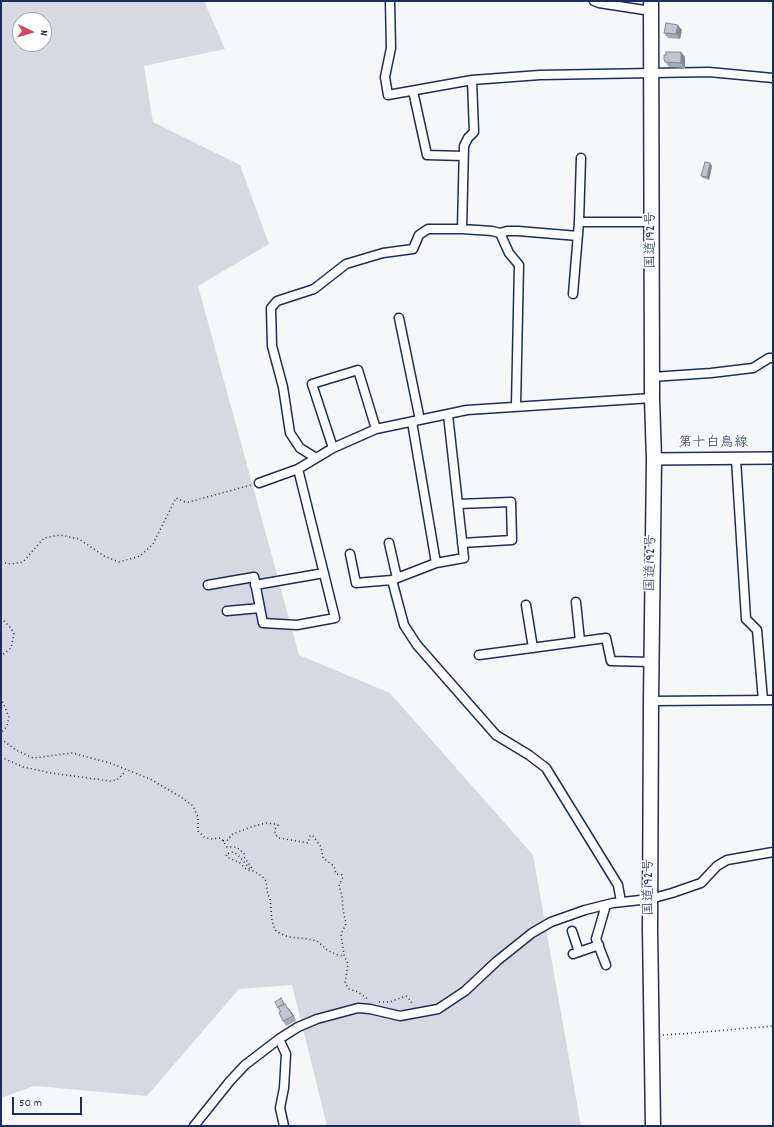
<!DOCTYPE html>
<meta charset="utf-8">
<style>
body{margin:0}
#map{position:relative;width:774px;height:1127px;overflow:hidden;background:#f6f7f9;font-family:Dekko,sans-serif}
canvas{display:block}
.frame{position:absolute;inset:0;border:2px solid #1b2f5e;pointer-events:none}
.north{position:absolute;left:12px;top:12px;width:40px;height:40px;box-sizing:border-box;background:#fff;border:1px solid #a4acbf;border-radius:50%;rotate:95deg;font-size:11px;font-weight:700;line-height:16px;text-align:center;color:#1b2f5e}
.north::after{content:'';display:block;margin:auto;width:14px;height:18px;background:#d1495b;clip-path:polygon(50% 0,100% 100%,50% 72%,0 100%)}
.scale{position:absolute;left:12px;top:1097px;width:70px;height:18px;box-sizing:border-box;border:2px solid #1b2f5e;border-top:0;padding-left:5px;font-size:12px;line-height:14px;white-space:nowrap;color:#1b2f5e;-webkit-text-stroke:3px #fff;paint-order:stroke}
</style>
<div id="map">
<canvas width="774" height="1127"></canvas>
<div class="frame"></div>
<div class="north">N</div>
<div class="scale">50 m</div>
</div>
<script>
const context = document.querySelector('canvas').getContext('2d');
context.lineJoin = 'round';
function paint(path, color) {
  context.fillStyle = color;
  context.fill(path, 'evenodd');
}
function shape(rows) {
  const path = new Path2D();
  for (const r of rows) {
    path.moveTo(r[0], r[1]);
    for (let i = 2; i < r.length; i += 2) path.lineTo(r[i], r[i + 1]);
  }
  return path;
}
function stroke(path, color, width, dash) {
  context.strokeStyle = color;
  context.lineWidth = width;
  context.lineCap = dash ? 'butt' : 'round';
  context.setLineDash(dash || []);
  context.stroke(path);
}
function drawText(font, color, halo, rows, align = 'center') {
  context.font = font + ' Dekko,"Klee One",sans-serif';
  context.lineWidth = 3.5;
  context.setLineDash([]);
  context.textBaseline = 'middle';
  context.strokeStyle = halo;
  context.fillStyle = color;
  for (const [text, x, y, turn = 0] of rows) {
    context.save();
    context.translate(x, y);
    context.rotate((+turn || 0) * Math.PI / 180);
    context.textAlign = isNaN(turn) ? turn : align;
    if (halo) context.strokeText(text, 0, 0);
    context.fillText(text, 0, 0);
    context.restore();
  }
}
paint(shape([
 [1,1,204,1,225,49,144,66,153,122,240,165,269,244,198,286,299,655,390,693,533,855,581,1126,327,1126,292,985,239,989,147,1096,34,1086,1,1098],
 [20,20,44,20,44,44,20,44]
]), '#d6d9e2');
const street = shape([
 [390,1,391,48,385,77,388,95,472,80],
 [594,1,599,3,651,11],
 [413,91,427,155,463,156],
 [579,222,652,222],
 [500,233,507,231,518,231,578,236],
 [573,294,579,222,581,158],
 [399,318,420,420],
 [652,377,711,373,753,368,769,358,773,358],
 [516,406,519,265,509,253,500,233,492,231,462,229,464,146,468,138,474,132,472,80,540,75,709,72,773,78],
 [412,422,436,563],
 [333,448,312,384,358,370,376,429],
 [316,458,300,448,290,433,283,387,272,346,271,308,277,301,314,289,346,264,383,253,413,249,419,235,428,229,462,229],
 [736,459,746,619,757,630,763,700],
 [259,483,298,469,333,448,376,429,467,410,652,398],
 [458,504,511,502,512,540,462,543],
 [389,543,397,578],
 [350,554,356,583,392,580,436,563,464,558,448,415],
 [392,580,404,625,417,645,496,735,529,755,546,768,618,885,621,902],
 [208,585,254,577,263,623,297,625,335,618,298,469],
 [255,585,324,573],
 [576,602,580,641],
 [526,605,533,648],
 [227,611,260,608],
 [479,655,606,638,611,661,651,662],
 [651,701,773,700],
 [606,905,596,939,606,965],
 [572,931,579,952],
 [573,954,599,945],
 [279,1039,286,1054,284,1088,280,1108,284,1126],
 [194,1126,230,1081,245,1065,279,1039,298,1027,317,1019,358,1008,370,1009,400,1016,438,1009,465,991,497,961,532,933,551,922,585,910,613,903,650,899,672,893,701,883,717,866,727,860,773,852]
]);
const secondary = shape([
 [654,459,773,458]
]);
const highway = shape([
 [651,1,652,398,654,459,651,701,650,929,653,1126]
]);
stroke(street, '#1b2f5e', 11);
stroke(secondary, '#1b2f5e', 14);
stroke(highway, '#1b2f5e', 17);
stroke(shape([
 [1,562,11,564,23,562,44,538,60,535,79,539,104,556,119,562,140,556,153,544,176,498,185,502,189,502,251,485],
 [1,618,11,628,14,634,11,648,1,656],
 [1,698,9,717,7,726,1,733],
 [1,739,16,750,33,758,72,753,110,763,150,779,181,797,193,806,198,817,198,831,204,837,210,839,221,838,227,847,236,847,244,853,244,857,252,868,250,869,238,855,233,852,226,854,227,857,240,863,247,870,253,871,262,876,266,881,268,895,270,898,272,921,275,930,281,934,289,937,308,939,317,941,327,950,340,956,344,955],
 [1,757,23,767,51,773,110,781,117,780,126,771],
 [223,841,228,840,231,835,235,833,251,827,266,823,275,824,278,825,275,829,275,834,279,838,308,843,310,836,312,835,314,837,321,847,323,858,334,866,336,874,342,875,343,877,339,886,342,896,343,909,346,924,341,934,344,955,348,964,345,983,349,989,358,992,369,1000],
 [379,1002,389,1002,406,996,411,1001,412,1005],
 [663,1035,680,1034,773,1026]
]), '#1b2f5e', 1.5, [1, 3]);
stroke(street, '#fff', 8);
stroke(secondary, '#fff', 11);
stroke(highway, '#fff', 14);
paint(shape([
 [682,30,680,39,668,38,664,33],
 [681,52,685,57,685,68,669,67,664,60],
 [710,163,712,166,709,180,703,178,701,176],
 [283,1001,284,1004,293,1014,296,1021,286,1026,283,1021,281,1012,278,1008]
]), '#a5a9b5');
paint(shape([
 [678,25,682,30,680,39,676,34],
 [681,52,685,57,685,68,681,63],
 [710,163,712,166,709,180,707,177],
 [289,1009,293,1014,296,1021,293,1016]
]), '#868994');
const building = shape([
 [666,23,678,25,676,34,664,33,666,23],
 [666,52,681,52,681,63,665,62,665,61,664,60,664,55,666,55,666,52],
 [705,162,710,163,707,177,701,176,705,162],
 [281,998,284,1004,278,1007,278,1008,275,1002,281,998],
 [285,1004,288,1009,289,1009,293,1016,283,1021,280,1015,279,1012,281,1012,278,1007,285,1004]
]);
paint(building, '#c0c4d3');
stroke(building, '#868994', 1);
drawText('14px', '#1b2f5e', '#fff', [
 ["国道192号",652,240,-90],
 ["第十白鳥線",713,444],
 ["国道192号",652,563,-89],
 ["国道192号",650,887,-90]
]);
</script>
